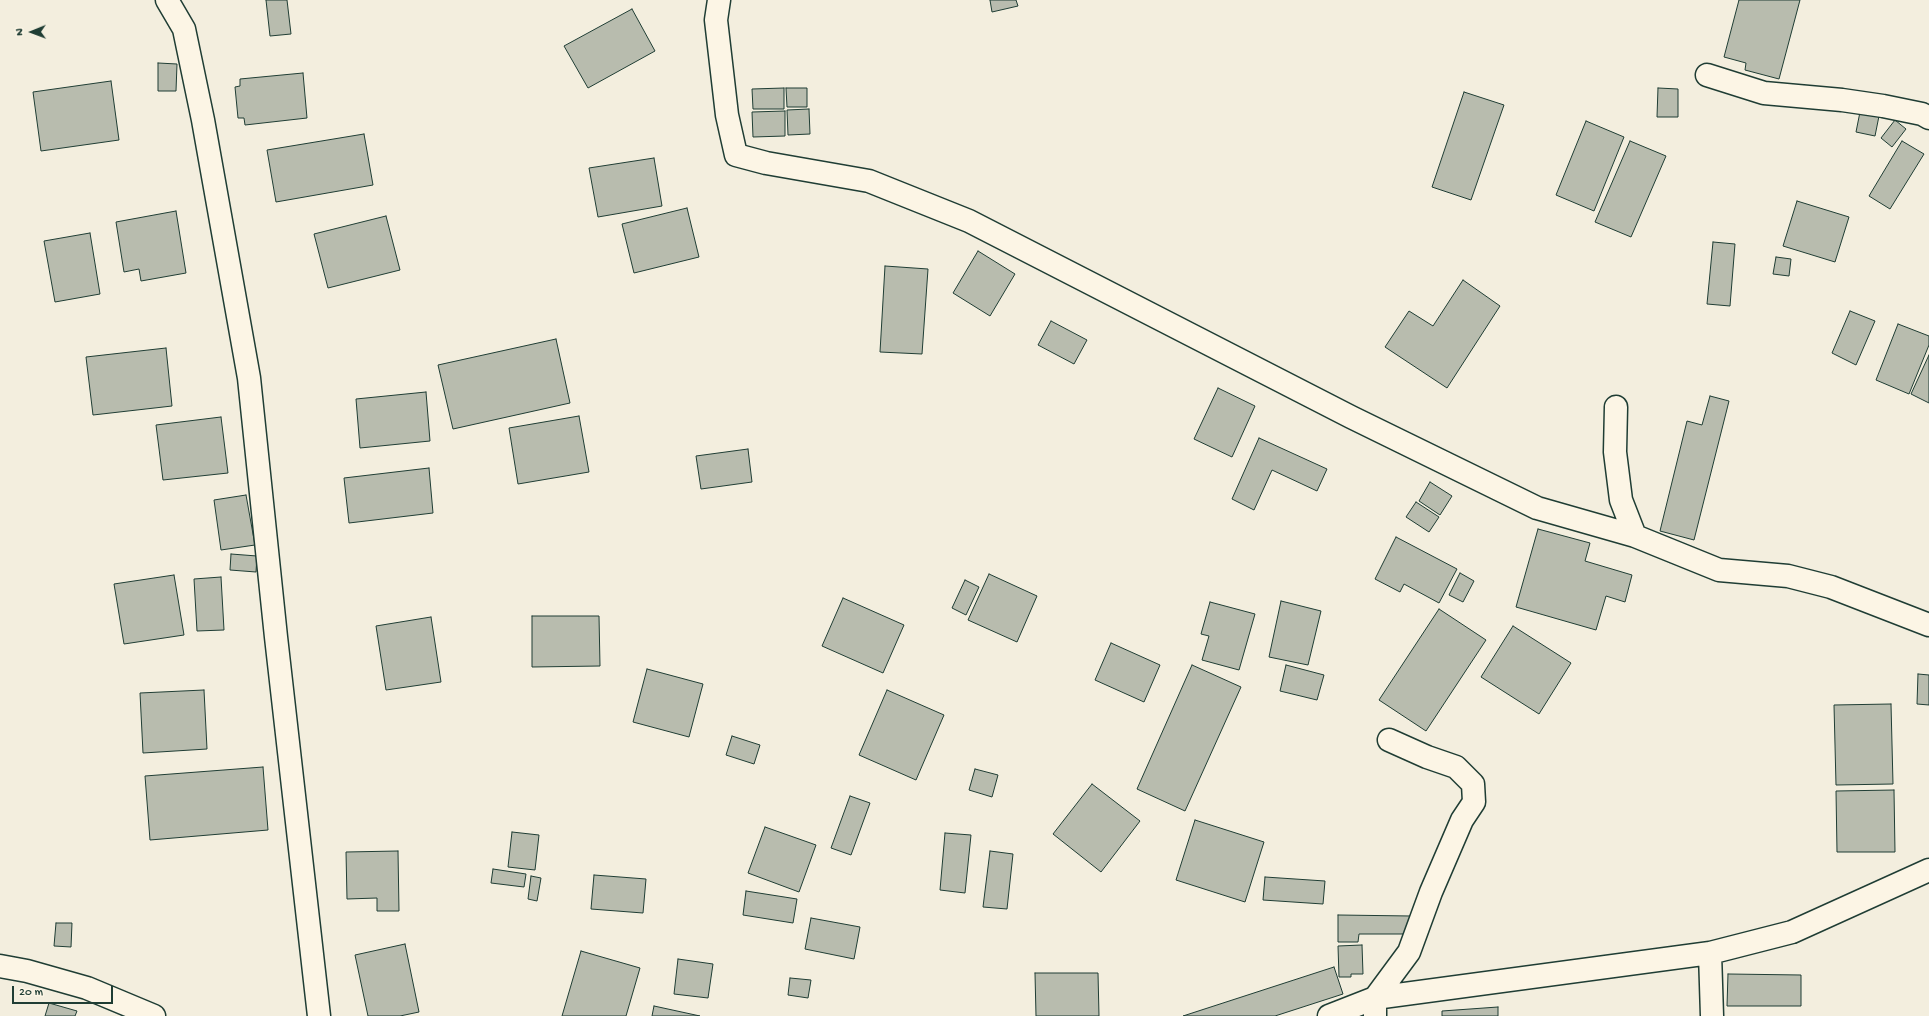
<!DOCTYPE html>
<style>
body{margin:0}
#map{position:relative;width:1929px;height:1016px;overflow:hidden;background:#f3eede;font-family:"Gochi Hand",sans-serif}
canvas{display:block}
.north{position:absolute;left:12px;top:12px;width:40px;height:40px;-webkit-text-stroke:3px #fcf5e5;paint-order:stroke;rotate:269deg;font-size:11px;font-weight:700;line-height:16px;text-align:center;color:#1f3d34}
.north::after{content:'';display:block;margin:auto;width:14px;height:18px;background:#1f3d34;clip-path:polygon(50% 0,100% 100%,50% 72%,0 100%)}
.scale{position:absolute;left:12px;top:986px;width:101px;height:18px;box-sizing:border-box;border:2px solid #1f3d34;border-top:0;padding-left:5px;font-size:12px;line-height:14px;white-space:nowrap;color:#1f3d34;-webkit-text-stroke:3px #fcf5e5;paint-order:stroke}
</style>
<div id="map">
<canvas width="1929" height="1016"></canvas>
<div class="north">N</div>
<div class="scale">20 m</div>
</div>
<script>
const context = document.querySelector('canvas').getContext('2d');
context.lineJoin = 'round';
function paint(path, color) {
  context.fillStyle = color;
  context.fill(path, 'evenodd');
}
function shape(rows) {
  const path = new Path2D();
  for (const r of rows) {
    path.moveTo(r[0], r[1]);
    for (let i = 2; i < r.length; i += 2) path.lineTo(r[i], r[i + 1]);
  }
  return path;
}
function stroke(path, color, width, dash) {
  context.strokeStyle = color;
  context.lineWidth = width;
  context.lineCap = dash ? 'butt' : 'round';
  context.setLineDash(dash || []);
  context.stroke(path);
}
const building = shape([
 [266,0,287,0,291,34,270,36,266,0],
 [990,0,1016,0,1018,6,992,12,990,0],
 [1739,0,1800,0,1779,79,1745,70,1746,63,1724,57,1739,0],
 [632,9,655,51,588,88,564,46,632,9],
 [158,63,177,64,176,91,158,91,158,63],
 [303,73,307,118,245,125,244,118,238,118,235,87,240,86,240,79,303,73],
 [111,81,119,140,41,151,33,92,111,81],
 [784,88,784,109,753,109,752,89,784,88],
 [786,88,807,88,807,107,787,107,786,88],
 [1658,88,1678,89,1678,117,1657,117,1658,88],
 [1464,92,1504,105,1471,200,1432,187,1464,92],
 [1861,107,1880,111,1875,136,1856,132,1861,107],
 [809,109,810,134,788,135,787,110,809,109],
 [785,111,785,136,753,137,752,112,785,111],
 [1895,120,1906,129,1892,147,1881,138,1895,120],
 [1586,121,1624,137,1594,211,1556,195,1586,121],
 [364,134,373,185,276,202,267,150,364,134],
 [1630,141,1666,156,1631,237,1595,222,1630,141],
 [1902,141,1924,154,1890,209,1869,196,1902,141],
 [654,158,662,206,598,217,589,168,654,158],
 [1797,201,1849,217,1835,262,1783,246,1797,201],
 [687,208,699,257,634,273,622,224,687,208],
 [176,211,186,273,141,281,139,269,124,272,116,222,176,211],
 [386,216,400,270,328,288,314,234,386,216],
 [90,233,100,294,55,302,44,241,90,233],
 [1713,242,1735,244,1730,306,1707,304,1713,242],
 [978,251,1015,274,990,316,953,293,978,251],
 [1776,257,1791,259,1789,276,1773,274,1776,257],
 [885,266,928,269,922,354,880,352,885,266],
 [1463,280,1500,306,1447,388,1385,347,1409,311,1433,326,1463,280],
 [1850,311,1875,321,1856,365,1832,353,1850,311],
 [1051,321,1087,340,1074,364,1038,345,1051,321],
 [1898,324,1929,336,1929,345,1909,394,1876,380,1898,324],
 [556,339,570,403,453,429,438,365,556,339],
 [166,348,172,406,93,415,86,357,166,348],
 [1929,355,1929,403,1911,394,1929,355],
 [1218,388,1255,406,1232,457,1194,439,1218,388],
 [426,392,430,441,360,448,356,399,426,392],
 [1710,396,1729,401,1694,540,1660,531,1687,421,1702,425,1710,396],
 [579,416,589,472,518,484,509,428,579,416],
 [221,417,228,473,163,480,156,425,221,417],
 [1259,438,1327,469,1317,491,1272,470,1254,510,1232,499,1259,438],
 [748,449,752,482,701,489,696,456,748,449],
 [429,468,433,513,349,523,344,478,429,468],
 [1430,482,1452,496,1440,515,1419,501,1430,482],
 [246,495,255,545,221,550,214,500,246,495],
 [1416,502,1439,517,1429,532,1406,517,1416,502],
 [1538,529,1590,543,1585,561,1632,575,1625,602,1606,596,1596,630,1516,607,1538,529],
 [1396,537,1457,569,1439,603,1404,584,1400,592,1375,579,1396,537],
 [231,554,257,556,256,572,230,570,231,554],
 [1460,573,1474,581,1463,602,1449,595,1460,573],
 [989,574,1037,596,1017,642,968,620,989,574],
 [174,575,184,635,124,644,114,584,174,575],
 [221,577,224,630,197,631,194,579,221,577],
 [965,580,979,587,966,615,952,608,965,580],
 [843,598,904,625,883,673,822,646,843,598],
 [1281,601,1321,611,1308,665,1269,657,1281,601],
 [1210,602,1255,614,1239,670,1202,660,1209,636,1201,634,1210,602],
 [1439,609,1486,640,1426,731,1379,700,1439,609],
 [532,616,599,616,600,666,532,667,532,616],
 [431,617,441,682,386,690,376,626,431,617],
 [1513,626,1571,663,1539,714,1481,677,1513,626],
 [1111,643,1160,665,1144,702,1095,680,1111,643],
 [1192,665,1241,687,1185,811,1137,789,1192,665],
 [1286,665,1324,675,1317,700,1280,691,1286,665],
 [647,669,703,684,689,737,633,722,647,669],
 [1918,674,1929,675,1929,705,1917,704,1918,674],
 [204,690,207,749,143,753,140,693,204,690],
 [887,690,944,715,916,780,859,755,887,690],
 [1891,704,1893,784,1836,785,1834,705,1891,704],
 [732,736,760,745,754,764,726,755,732,736],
 [263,767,268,830,150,840,145,776,263,767],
 [975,769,998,775,992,797,969,790,975,769],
 [1092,784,1140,821,1101,872,1053,834,1092,784],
 [1894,790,1895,852,1837,852,1836,791,1894,790],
 [850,796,870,803,851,855,831,848,850,796],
 [1195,820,1264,842,1245,902,1176,880,1195,820],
 [765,827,816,845,799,892,748,873,765,827],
 [512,832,539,835,535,870,508,867,512,832],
 [945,833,971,835,965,893,940,890,945,833],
 [398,851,399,911,377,911,377,898,347,899,346,852,398,851],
 [990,851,1013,854,1007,909,983,907,990,851],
 [493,869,526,874,524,887,491,883,493,869],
 [594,875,646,879,643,913,591,909,594,875],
 [531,876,541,878,537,901,528,899,531,876],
 [1265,877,1325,881,1323,904,1263,900,1265,877],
 [746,891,797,899,793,923,743,915,746,891],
 [1338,915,1411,916,1412,934,1359,934,1358,942,1338,942,1338,915],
 [811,918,860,927,854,959,805,949,811,918],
 [56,923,72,923,71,947,54,946,56,923],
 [405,944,419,1012,400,1016,368,1016,355,955,405,944],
 [1362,945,1363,974,1351,974,1351,977,1339,977,1338,946,1362,945],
 [581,951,640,968,626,1016,562,1016,581,951],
 [678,959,713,964,708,998,674,994,678,959],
 [1334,967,1343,994,1275,1016,1183,1016,1334,967],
 [1035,973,1098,973,1099,1016,1036,1016,1035,973],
 [1728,974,1801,975,1801,1006,1727,1006,1728,974],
 [790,978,811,980,808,998,788,995,790,978],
 [49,1003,77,1011,75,1016,45,1016,49,1003],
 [654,1006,700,1016,652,1016,654,1006],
 [1498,1007,1498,1016,1442,1016,1442,1011,1498,1007]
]);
paint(building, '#b8bcae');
stroke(building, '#1f3d34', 1);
const minor = shape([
 [167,0,184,29,203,120,249,378,276,637,319,1016],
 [719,0,716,20,727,115,736,155,766,163,869,181,969,221,1351,417,1537,508,1635,536],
 [1707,75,1764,93,1842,100,1883,106,1922,114,1929,118],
 [1616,407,1615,452,1621,500,1635,536,1719,570,1788,576,1831,587,1929,625],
 [1710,953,1712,1016],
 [0,966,27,971,87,988,154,1016],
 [1329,1016,1375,998,1710,953,1792,932,1929,870],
 [1375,1016,1375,998,1409,952,1431,892,1462,820,1474,802,1473,784,1456,767,1427,757,1389,740]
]);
stroke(minor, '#1f3d34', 25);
stroke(minor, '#fcf5e5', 22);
</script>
